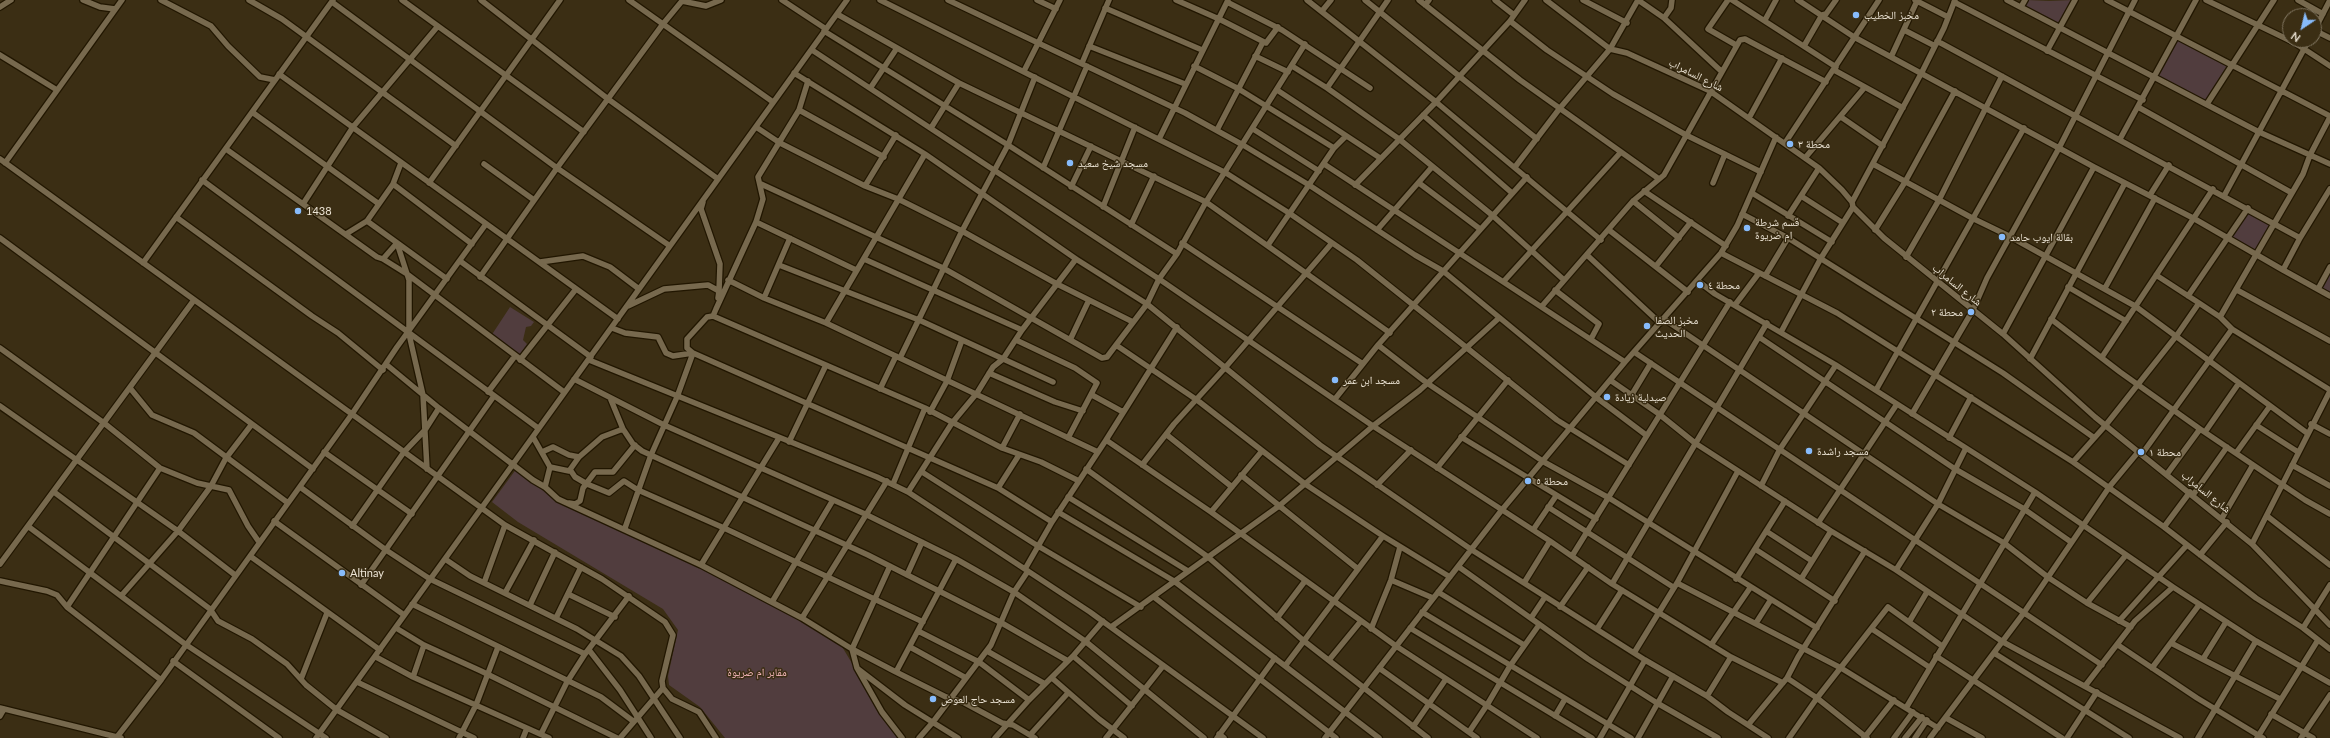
<!DOCTYPE html>
<meta charset="utf-8">
<style>
body{margin:0}
#map{position:relative;width:2330px;height:738px;overflow:hidden;background:#3b2e14;font-family:Lato,sans-serif}
canvas{display:block}
.north{position:absolute;left:2282px;top:8px;width:40px;height:40px;box-sizing:border-box;background:#3b2e14;border:1px solid #827762;border-radius:50%;rotate:215deg;font-size:11px;font-weight:700;line-height:16px;text-align:center;color:#ede5d6}
.north::after{content:'';display:block;margin:auto;width:14px;height:18px;background:#87bbfb;clip-path:polygon(50% 0,100% 100%,50% 72%,0 100%)}
</style>
<div id="map">
<canvas width="2330" height="738"></canvas>
<div class="north">N</div>
</div>
<script>
const context = document.querySelector('canvas').getContext('2d');
context.lineJoin = 'round';
function paint(path, color) {
  context.fillStyle = color;
  context.fill(path, 'evenodd');
}
function shape(rows) {
  const path = new Path2D();
  for (const r of rows) {
    path.moveTo(r[0], r[1]);
    for (let i = 2; i < r.length; i += 2) path.lineTo(r[i], r[i + 1]);
  }
  return path;
}
function stroke(path, color, width, dash) {
  context.strokeStyle = color;
  context.lineWidth = width;
  context.lineCap = dash ? 'butt' : 'round';
  context.setLineDash(dash || []);
  context.stroke(path);
}
function drawText(font, color, halo, rows, align = 'center') {
  context.font = font + ' Lato,"Noto Naskh Arabic",sans-serif';
  context.lineWidth = 3;
  context.setLineDash([]);
  context.textBaseline = 'middle';
  context.strokeStyle = halo;
  context.fillStyle = color;
  for (const [text, x, y, turn = 0] of rows) {
    context.save();
    context.translate(x, y);
    context.rotate((+turn || 0) * Math.PI / 180);
    context.textAlign = isNaN(turn) ? turn : align;
    if (halo) context.strokeText(text, 0, 0);
    context.fillText(text, 0, 0);
    context.restore();
  }
}
paint(shape([
 [2027,0,2049,1,2073,0,2058,25,2024,5],
 [2177,38,2228,64,2205,102,2158,76],
 [2248,210,2273,223,2257,254,2229,237],
 [2330,270,2330,293,2321,287],
 [510,307,534,322,531,326,526,327,523,340,527,344,520,354,491,336],
 [517,468,561,502,684,558,838,640,897,738,725,738,700,707,669,685,668,676,678,630,663,609,518,522,492,502]
]), '#513d3e');
const minor = shape([
 [83,0,100,7,115,9],
 [161,0,211,26,228,46,260,77,275,80],
 [249,0,282,19,456,146],
 [402,0,584,132],
 [481,0,608,99,718,179],
 [629,0,773,102],
 [782,0,826,29],
 [880,0,1226,173,1289,213,1357,260,1557,420,1629,465],
 [948,0,1185,113,1243,145,1309,185,1415,255,1443,271,1597,398,1646,435],
 [1037,0,1056,9],
 [1176,0,1219,19,1266,43,1278,27],
 [1307,0,1436,102,1601,240],
 [1365,0,1537,139],
 [1419,0,1520,80,1659,179],
 [1495,0,1514,15],
 [1546,0,1610,49,1627,53,1710,91,1819,168,1842,190,1852,202,1853,207,1884,238,2003,334,2095,417,2252,544,2330,625],
 [1583,0,1627,23],
 [1728,0,1708,29,1736,45],
 [1732,0,1836,67],
 [1798,0,1854,37,2094,167,2193,218,2283,270],
 [1915,0,1948,17],
 [2007,0,2259,132,2330,164],
 [2107,0,2330,116],
 [2206,0,2295,43,2330,66],
 [2298,0,2323,14],
 [332,2,557,168,670,246],
 [1227,2,1282,30,1370,88],
 [1954,2,2143,100],
 [1425,5,1429,0],
 [0,7,11,0],
 [2021,7,2025,0],
 [1105,8,1202,50],
 [1322,11,1331,0],
 [837,14,959,83,1206,202,1390,333],
 [1664,18,1671,8,1672,0],
 [1765,20,1776,0],
 [1510,21,1547,50,1613,94,1686,135,1761,172],
 [1904,30,1935,46],
 [2314,30,2330,38],
 [824,31,1008,145,1177,254],
 [2314,31,2330,0],
 [1937,41,2300,238],
 [1305,44,1206,202,1177,254,1159,279,1147,304,1116,345,1197,400,1305,484,1383,536,1450,577],
 [1089,46,1185,84],
 [1804,46,1822,15,1826,14,1836,0],
 [812,50,1159,279,1373,426,1550,541,1612,584,1731,657,1783,683],
 [2047,51,2075,0],
 [0,55,57,90],
 [1255,56,1288,72],
 [1891,57,1917,1],
 [1082,63,1109,0],
 [1194,66,1237,88,1334,148],
 [1292,66,1327,88,1399,139,1492,215,1564,280],
 [1834,70,1903,108],
 [1024,71,1060,0],
 [794,73,925,154,1076,259,1147,304,1320,445,1472,550,1645,660,1707,696,1728,712,1768,738],
 [279,74,618,319],
 [871,87,897,48],
 [1327,88,1388,0],
 [1277,90,1380,158],
 [2207,104,2274,0],
 [2138,107,2292,193],
 [799,110,884,157],
 [252,112,379,204],
 [1423,115,1512,193],
 [1841,117,1883,146],
 [1749,118,1782,58],
 [756,127,780,143,865,186,898,199,962,231,1057,284,1133,322],
 [931,128,959,83],
 [1253,129,1319,171],
 [1217,130,1263,42],
 [1159,139,1228,0],
 [2120,139,2196,0],
 [1785,143,1879,0],
 [226,149,377,257,383,259,407,274,564,392],
 [1805,158,1865,87],
 [0,159,505,525,602,579,665,622,673,635,662,681,663,688,672,699,699,712,716,738],
 [5,163,122,0],
 [484,164,534,200],
 [1324,164,1625,362],
 [1873,164,1974,219,2009,236,2135,306,2307,433],
 [1515,167,1560,108,1610,49,1638,0,1664,18,1721,71],
 [1043,168,1087,66],
 [202,180,538,428],
 [429,183,560,0],
 [1419,183,1480,229],
 [1713,183,1725,154],
 [393,184,472,244],
 [761,184,943,268,1102,358,1107,357,1116,345],
 [1355,185,1436,102,1510,21,1525,0],
 [865,186,896,135],
 [1071,187,1091,146],
 [2330,189,2300,238,2283,270,2330,296],
 [1644,191,1726,246],
 [1752,193,1832,242],
 [2150,195,2169,165],
 [1801,196,1843,223],
 [2224,196,2309,40],
 [1633,201,1679,238],
 [703,202,701,209,720,264,719,291],
 [1852,202,1922,72,1944,28,1955,0],
 [303,204,353,127,438,26],
 [1103,207,1135,127],
 [1742,214,1788,238,2003,373,2093,437],
 [1788,216,1819,168],
 [176,217,312,316,338,333,383,370],
 [367,221,447,279],
 [756,222,856,270],
 [1131,225,1154,176],
 [1377,230,1432,167],
 [1609,230,1688,292],
 [1875,230,1905,182,1955,91],
 [346,234,367,221,393,184,401,163],
 [0,238,313,469],
 [397,243,409,280,409,334,423,395,427,469],
 [1182,243,1363,364],
 [1268,245,1334,148,1346,136],
 [1721,253,1837,313,2073,462,2164,527,2256,598,2303,628,2330,649],
 [1587,255,1660,323],
 [1906,257,1939,200,2002,76],
 [383,259,397,243],
 [864,259,1022,330],
 [460,261,591,357],
 [540,262,583,256,610,267,639,289],
 [143,263,333,0],
 [779,265,919,320,1053,382],
 [1656,266,1691,222],
 [2156,275,2199,303],
 [1765,276,1788,238],
 [480,277,557,168,663,24,682,1,706,6,721,0],
 [728,280,764,298,826,323,1098,452],
 [1504,281,1621,152],
 [1698,281,1715,294,1836,365,2035,492,2173,587,2256,641,2330,683],
 [2068,287,2126,321],
 [2105,288,2155,198],
 [2318,289,2330,267],
 [1555,290,1599,324,1591,339],
 [2237,290,2330,341],
 [2188,296,2248,208],
 [764,298,790,238],
 [1735,305,1759,273],
 [628,306,664,289,708,285,719,291,718,298],
 [1542,306,1633,201,1664,175,1740,40,1745,39,1826,82],
 [713,316,925,408,1002,448,1041,462,1079,481],
 [1664,319,1938,504,2004,543,2049,578,2087,603,2131,627],
 [2051,319,2120,372,2200,429,2305,500,2330,514],
 [826,323,925,154],
 [1177,327,1106,440,1211,512,1396,646,1537,738],
 [612,328,625,333,658,337,666,353,673,356,693,353,998,488,1052,522],
 [2232,329,2330,390],
 [1781,332,1821,258,1853,207],
 [2003,334,2094,167],
 [1759,337,1955,469,2024,509,2071,542],
 [1016,340,1075,368,1097,383,1068,438],
 [1070,340,1089,300],
 [1378,345,1427,383,1544,462,1609,498,1817,628],
 [0,348,104,423,160,468,197,483,229,490,248,526,259,542],
 [1634,352,2102,665],
 [2102,357,2213,189],
 [900,358,962,231,1008,145,1035,77],
 [2030,359,2125,183],
 [520,360,576,289],
 [589,360,877,477,908,492,1090,612,1263,738],
 [387,365,439,408,533,480,545,487,558,499,701,565,802,618,852,649,894,671,946,697,963,702,1002,723,1013,725,1035,738],
 [989,373,1055,402,1083,411],
 [574,379,664,425,865,514,956,559,1014,592,1085,641,1204,738],
 [1610,380,1659,414,1695,443,1831,531,1896,570,2003,642,2180,738],
 [130,388,152,415,194,433,288,503],
 [880,389,896,356],
 [1876,390,2024,128],
 [488,392,515,356],
 [1092,395,1123,412],
 [1631,396,1651,363],
 [1335,399,1378,345,1527,177],
 [611,400,623,429,633,444,642,451,868,555,1000,622,1068,661],
 [0,406,178,531,235,575],
 [930,412,947,381,962,340],
 [1912,414,1973,310,1987,278,2059,148,2135,0],
 [2311,424,2330,434],
 [2256,425,2298,452],
 [2205,432,2239,383],
 [1167,435,1232,487],
 [533,437,550,467,569,471,579,457,602,437,623,429],
 [1461,437,1596,519],
 [1949,438,1971,397],
 [789,442,826,365],
 [1002,448,1020,414],
 [324,452,412,514],
 [542,452,553,447,569,455,579,457],
 [2236,453,2270,406],
 [2142,454,2232,329,2220,317,2303,174,2310,155,2330,117],
 [2073,462,2105,426,2177,335,2199,303,2220,317],
 [1142,465,1174,424,1224,369,1332,243],
 [2292,465,2330,486],
 [160,468,67,607,161,680],
 [1437,468,1508,380],
 [1086,469,1208,557,1304,641,1428,738],
 [571,471,575,477,587,484,609,493,624,481,638,490,724,528,923,622],
 [922,472,1038,546,1141,607],
 [2167,474,2200,429],
 [1241,475,1358,569],
 [893,484,925,408],
 [1377,485,1411,450],
 [1761,486,1780,449,1836,365],
 [300,487,386,550,430,579,585,654],
 [545,487,550,467],
 [998,488,1019,455],
 [54,492,210,609,218,621,252,639,287,664,306,685,337,710,386,738],
 [908,492,952,423,977,393,993,367,1003,359,1022,330,1076,259],
 [2193,495,2227,447],
 [1068,497,1188,571],
 [569,503,575,504,580,501,583,488,595,472,613,472,635,445],
 [1548,507,1673,587],
 [1058,512,1174,581,1379,738],
 [1211,512,1262,451],
 [2267,516,2330,565],
 [2222,518,2253,465],
 [274,521,404,615],
 [1818,523,1897,404],
 [352,526,404,452,425,430,439,408],
 [29,527,185,644,326,738],
 [2164,527,2190,492],
 [625,528,651,455,677,397,693,353,687,348,687,339,707,317,713,316,716,309,756,222,763,199,758,177,799,110,808,81],
 [1533,530,1556,496],
 [1766,531,1812,561],
 [2252,544,2330,391],
 [1755,549,1835,601],
 [2200,555,2227,522],
 [250,556,380,650],
 [1572,556,1730,302],
 [445,559,470,576,577,629,621,656,639,676,680,738],
 [0,564,194,300],
 [701,565,779,438],
 [890,566,852,649,857,668,882,712,902,738],
 [1459,567,1588,659,1657,703,1718,738],
 [1025,569,1052,522,1106,440],
 [1896,570,1938,504,1966,448],
 [907,575,922,542],
 [1736,579,1785,501],
 [1801,579,1831,531],
 [1391,580,1433,598],
 [0,581,47,591,57,595,67,607],
 [484,583,505,525],
 [1524,583,1550,541],
 [1677,583,1841,668,1938,728],
 [1612,584,1767,323],
 [361,585,494,396],
 [1438,592,1524,645],
 [505,593,534,540],
 [568,594,615,617],
 [121,596,178,531,211,486,226,458,252,424],
 [1154,597,1336,738],
 [772,602,833,500],
 [2087,603,2126,555],
 [412,604,601,697,633,721],
 [530,605,555,552],
 [1560,607,1588,567],
 [1422,612,1631,738],
 [556,618,581,567],
 [802,618,887,481],
 [1277,618,1305,581],
 [1531,618,1545,597],
 [2119,621,2187,545],
 [1909,622,1927,592],
 [1756,623,1770,601],
 [1111,627,1279,506,1373,426,1420,390,1499,318],
 [396,628,424,645,481,671,617,738],
 [1410,628,1592,738],
 [2303,628,2330,585],
 [1371,629,1391,580,1400,547],
 [1597,629,1622,590],
 [1872,629,1929,667],
 [918,631,979,662,1029,700],
 [2171,643,2280,699],
 [1711,645,1750,588],
 [2118,645,2197,698,2263,738],
 [910,647,966,678],
 [589,650,620,690,651,738],
 [987,651,1045,684],
 [1634,653,1677,583,1738,471],
 [1994,653,2129,738],
 [1073,656,1132,706],
 [1936,656,2062,738],
 [376,657,413,677,549,738],
 [2203,659,2226,622],
 [1329,660,1361,621],
 [173,661,279,738],
 [1285,666,1383,536],
 [1379,668,1477,738],
 [2152,668,2199,605],
 [858,669,905,705,958,738],
 [896,672,956,559],
 [413,677,424,645],
 [1052,678,1099,719,1124,738],
 [1787,678,1817,698,1867,738],
 [301,679,327,613],
 [357,682,474,738],
 [2085,686,2135,621,2173,587],
 [1707,696,1731,657],
 [0,708,121,738],
 [1906,708,2035,492],
 [2271,714,2313,738],
 [0,716,4,709],
 [1555,716,1565,699],
 [1946,718,1982,738],
 [1748,725,1787,678,1798,657,1865,551],
 [1413,727,1446,679],
 [1469,732,1487,705,1510,666,1539,625],
 [541,734,567,682,585,654,629,596],
 [1219,734,1224,738],
 [1030,735,1068,693],
 [117,737,161,680,352,414,397,347,486,224],
 [316,738,847,0],
 [459,738,476,705,498,647],
 [523,738,527,728],
 [620,738,663,688],
 [919,738,933,722,991,645,1014,592,1028,571],
 [995,738,1029,700,1073,656,1103,621],
 [1106,738,1163,666],
 [1217,738,1275,658],
 [1325,738,1501,511,1625,362,1721,253,1737,226,1776,137],
 [1600,738,1645,660],
 [1638,738,1673,676],
 [1789,738,1817,698,1888,607,1942,646],
 [1864,738,1894,700],
 [1894,738,1913,712],
 [1905,738,1922,717],
 [1915,738,1927,720],
 [1930,738,2023,614,2110,486,2139,451],
 [2067,738,2097,692],
 [2198,738,2256,641],
 [2257,738,2318,640],
 [2301,738,2330,695]
]);
stroke(minor, '#211600', 8);
stroke(minor, '#77694e', 5.5);
for (const [x, y, r, color] of [
 [1856,15,4,"#87bbfb"],
 [1790,144,4,"#87bbfb"],
 [1070,163,4,"#87bbfb"],
 [298,211,4,"#87bbfb"],
 [1747,228,4,"#87bbfb"],
 [2002,237,4,"#87bbfb"],
 [1700,285,4,"#87bbfb"],
 [1971,312,4,"#87bbfb"],
 [1647,326,4,"#87bbfb"],
 [1335,380,4,"#87bbfb"],
 [1607,397,4,"#87bbfb"],
 [1809,451,4,"#87bbfb"],
 [2141,452,4,"#87bbfb"],
 [1528,481,4,"#87bbfb"],
 [342,573,4,"#87bbfb"],
 [933,699,4,"#87bbfb"]
]) {
  const dot = new Path2D();
  dot.arc(x, y, r, 0, 2 * Math.PI);
  context.fillStyle = color;
  context.fill(dot);
  stroke(dot, '#3b2e14', 1.5);
}
drawText('11px', '#ede5d6', '#3b2e14', [
 ["مخبز الخطيب",1864,15],
 ["محطة ٣",1798,144],
 ["مسجد شيخ سعيد",1078,163],
 ["1438",306,211],
 ["قسم شرطة",1755,222],
 ["ام ضريوة",1755,235],
 ["بقالة ايوب حامد",2010,237],
 ["محطة ٤",1708,285],
 ["محطة ٢",1963,312,"right"],
 ["مخبز الصفا",1655,320],
 ["الحديث",1655,333],
 ["مسجد ابن عمر",1343,380],
 ["صيدلية زيادة",1615,397],
 ["مسجد راشدة",1817,451],
 ["محطة ١",2149,452],
 ["محطة ٥",1536,481],
 ["Altinay",350,573],
 ["مسجد حاج العوض",941,699]
], 'left');
drawText('11px', '#ede5d6', '#3b2e14', [
 ["شارع السامراب",1696,75,27],
 ["شارع السامراب",1957,285,39],
 ["شارع السامراب",2206,492,39]
]);
drawText('11px', '#f6b8bc', '#3b2e14', [
 ["مقابر ام ضريوة",757,672]
]);
</script>
